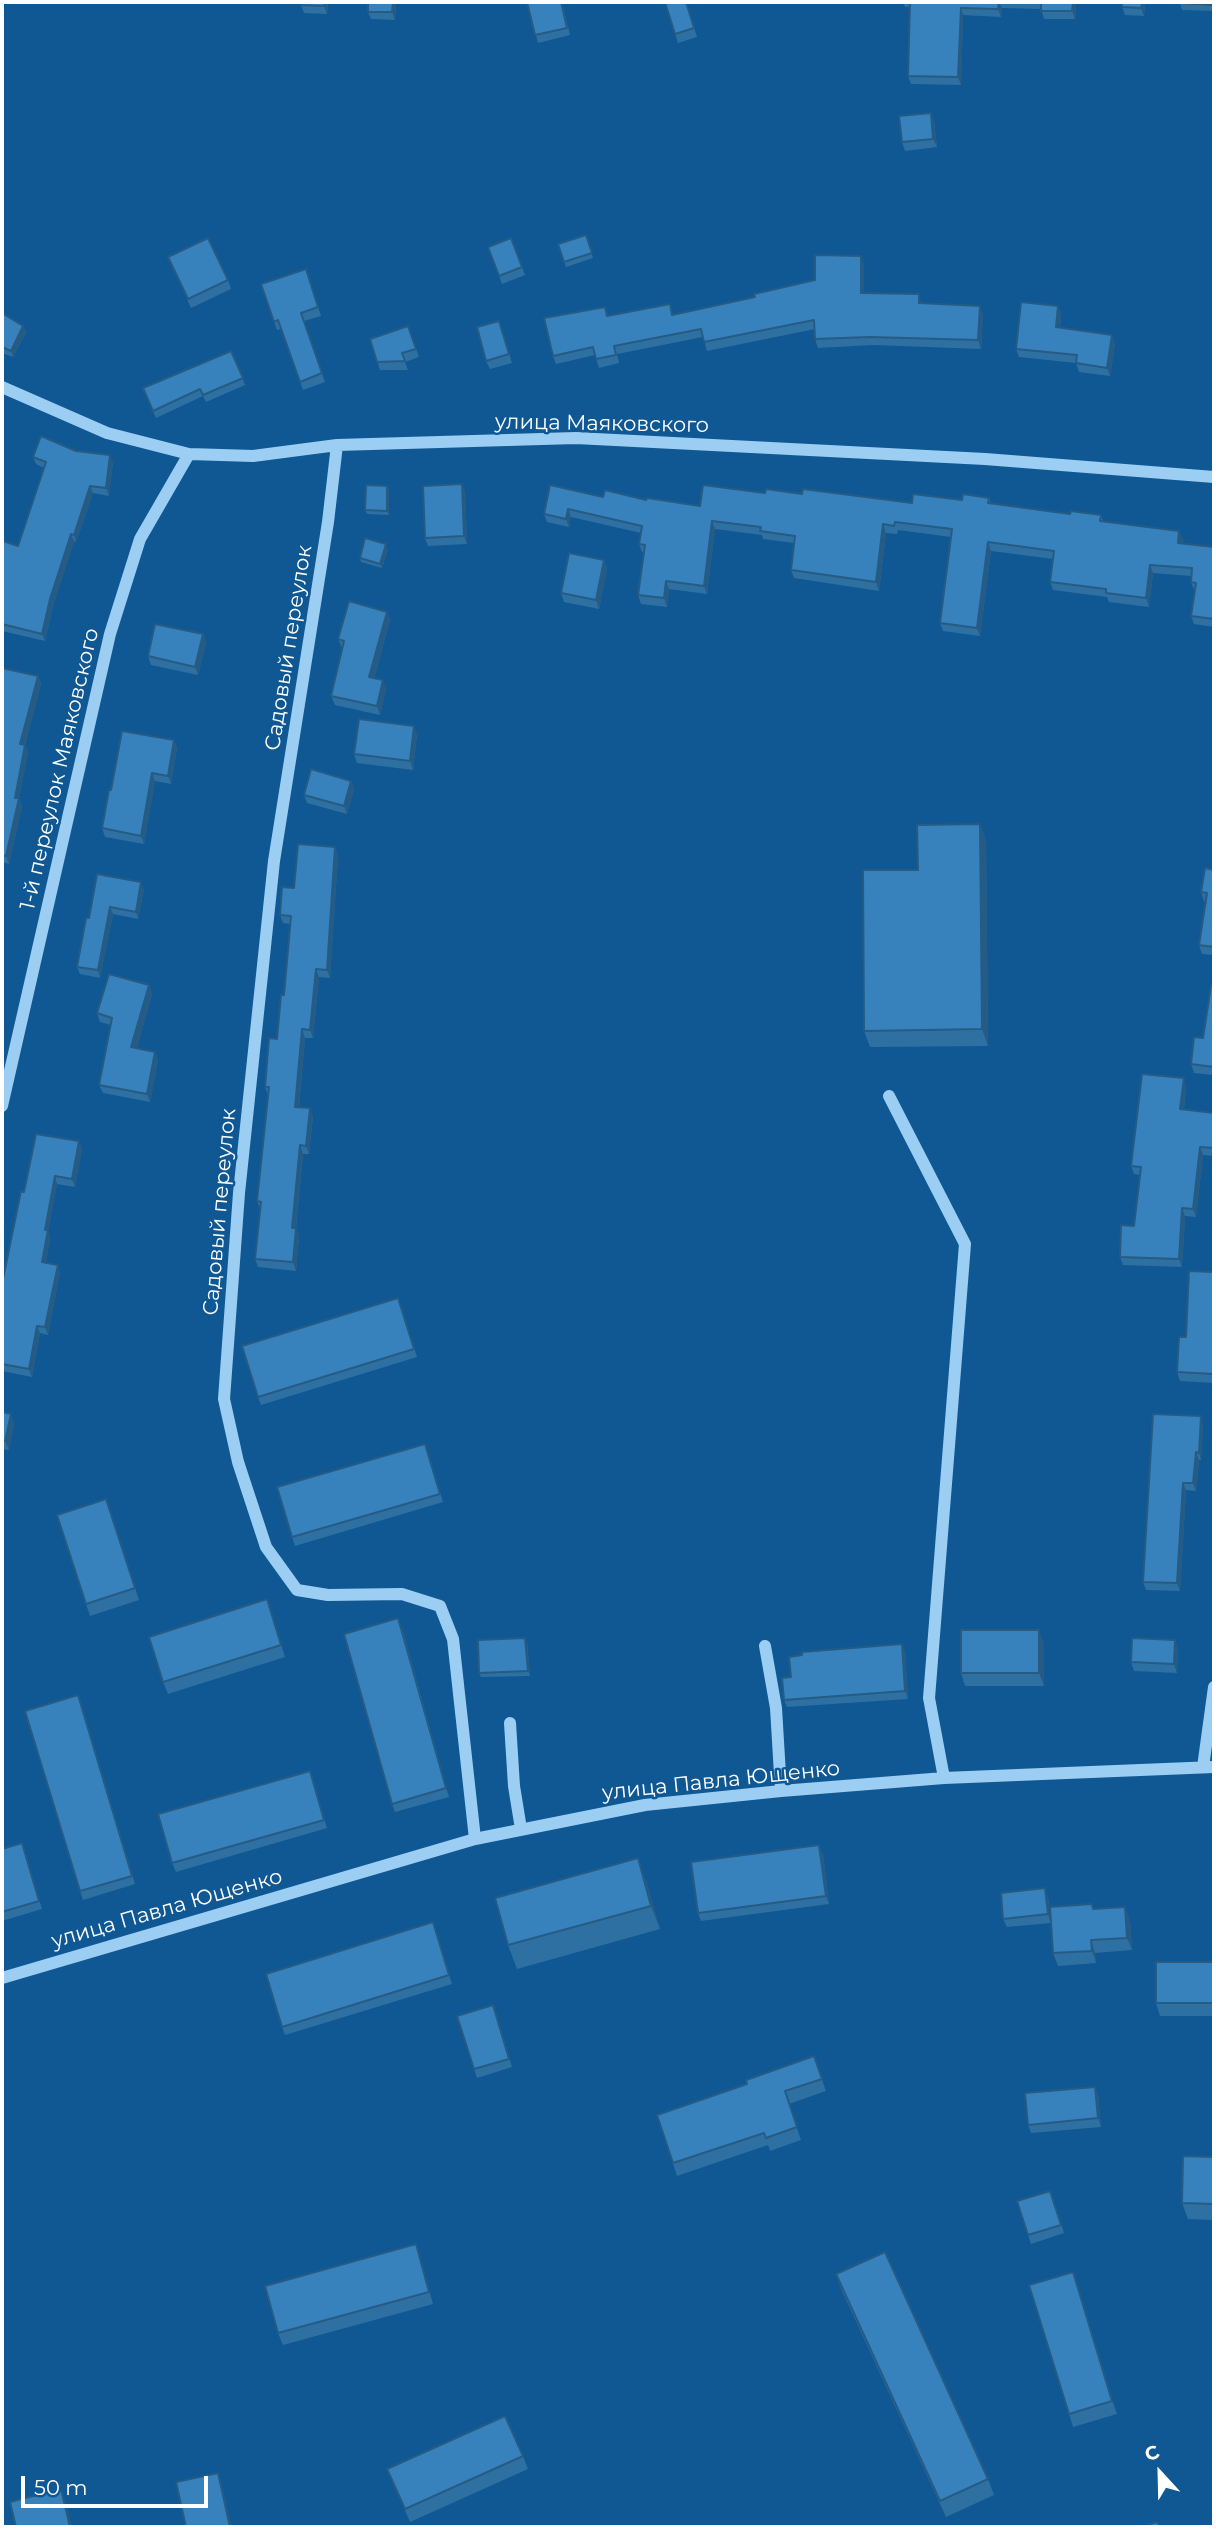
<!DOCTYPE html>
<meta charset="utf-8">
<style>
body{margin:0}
#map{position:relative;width:1216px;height:2529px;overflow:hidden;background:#0f5894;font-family:Montserrat,sans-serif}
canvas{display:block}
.frame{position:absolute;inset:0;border:4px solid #fff;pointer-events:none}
.north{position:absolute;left:1125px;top:2438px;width:70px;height:70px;-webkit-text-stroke:5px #0f5894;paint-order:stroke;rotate:338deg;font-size:19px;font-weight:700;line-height:28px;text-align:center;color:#fff}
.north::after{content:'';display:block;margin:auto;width:24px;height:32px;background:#fff;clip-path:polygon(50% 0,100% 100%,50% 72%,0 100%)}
.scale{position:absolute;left:21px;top:2476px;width:187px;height:32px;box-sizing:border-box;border:4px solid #fff;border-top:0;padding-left:9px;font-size:21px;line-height:24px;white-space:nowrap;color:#fff;-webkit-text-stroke:5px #0f5894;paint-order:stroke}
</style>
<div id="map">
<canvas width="1216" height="2529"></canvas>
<div class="frame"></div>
<div class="north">С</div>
<div class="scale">50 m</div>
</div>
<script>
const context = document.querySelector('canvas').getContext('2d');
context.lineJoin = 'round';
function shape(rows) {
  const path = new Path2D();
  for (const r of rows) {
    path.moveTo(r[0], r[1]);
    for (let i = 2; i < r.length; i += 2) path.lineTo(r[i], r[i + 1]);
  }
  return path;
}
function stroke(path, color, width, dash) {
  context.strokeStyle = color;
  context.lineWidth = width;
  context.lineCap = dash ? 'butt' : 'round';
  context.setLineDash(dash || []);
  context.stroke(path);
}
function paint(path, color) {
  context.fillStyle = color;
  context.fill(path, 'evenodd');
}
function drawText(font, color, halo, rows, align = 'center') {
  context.font = font + ' Montserrat,sans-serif';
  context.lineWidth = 5;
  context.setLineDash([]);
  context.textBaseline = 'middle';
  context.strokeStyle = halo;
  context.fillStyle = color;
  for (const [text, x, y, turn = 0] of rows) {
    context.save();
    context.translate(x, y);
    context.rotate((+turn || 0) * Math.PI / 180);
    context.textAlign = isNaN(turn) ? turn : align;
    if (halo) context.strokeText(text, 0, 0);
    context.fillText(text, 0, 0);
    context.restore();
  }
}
stroke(shape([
 [2,387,107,433,189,454,253,456,337,445,576,438,985,459,1214,477],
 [337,445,328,522,274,861,239,1193,224,1399,238,1462,266,1547,297,1590,328,1595,402,1594,440,1606,453,1639,475,1839],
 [889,1096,965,1244,929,1698,944,1778],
 [2,1106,110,634,140,539,189,454],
 [765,1646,776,1708,781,1791],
 [510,1723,514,1786,521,1829],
 [1203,1767,1214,1687],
 [2,1978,475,1839,645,1805,781,1791,944,1778,1214,1767]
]), '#9ccef4', 12);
paint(shape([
 [301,2,328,2,327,14,304,13,301,5],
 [396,2,395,20,371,19,368,12],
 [527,2,562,2,570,35,538,43],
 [665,2,686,2,697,37,678,43],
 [903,2,1076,2,1075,19,1044,19,1041,9,1002,8,1001,17,963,15,961,85,911,84,908,76,910,7,905,7],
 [1145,2,1144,16,1125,15,1122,7],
 [1214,2,1214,11,1182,10,1180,3],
 [934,121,937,147,905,151,902,142],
 [586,235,593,258,566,267,558,244],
 [511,238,525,275,502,284,488,247],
 [168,257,228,280,231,289,191,308],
 [864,264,864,293,922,302,922,303,983,314,981,349,873,345,818,348,815,339,815,329,707,351,703,337,617,354,619,363,599,368,595,355,556,364,553,356,608,316,674,314,755,297,815,280],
 [306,269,321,316,304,321,325,382,303,390,281,329,277,330,261,284],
 [1058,306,1061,315,1060,328,1115,344,1110,376,1079,372,1076,363,1019,357,1016,349],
 [2,313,23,326,26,333,13,357,2,353],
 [499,321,512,363,490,369,486,361],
 [408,326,419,357,405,362,408,370,380,370,370,339],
 [231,351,245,385,206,402,203,396,156,418,143,388],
 [76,451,113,462,109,496,93,493,76,542,74,541,53,606,45,641,2,631,2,544,18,546,44,468,36,464,33,457],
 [462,484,465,492,467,544,428,546,425,538],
 [387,486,389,490,389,515,367,514,365,510],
 [765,493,802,494,912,503,989,498,991,504,1070,514,1101,515,1103,521,1183,539,1182,544,1214,547,1214,627,1194,624,1191,616,1195,590,1194,590,1191,582,1191,576,1153,573,1149,607,1109,602,1107,597,1053,590,1050,582,1053,559,991,551,980,636,943,631,940,623,951,537,898,530,897,534,886,533,879,591,794,578,791,570,794,543,763,539,762,535,715,529,707,594,669,589,667,607,641,604,638,595,644,553,642,552,639,544,641,533,571,517,569,527,547,522,544,514,603,497,646,500,700,506],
 [388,549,382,568,361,562,360,558],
 [604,560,607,568,599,609,564,602,561,593],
 [387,612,390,620,374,679,386,689,380,715,335,705,331,696,342,648,338,639],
 [203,634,206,643,198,675,151,665,148,656],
 [2,668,38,676,41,684,25,745,28,752,19,798,22,806,9,864,2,862],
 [417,734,413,770,357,763,354,754],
 [174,740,177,748,171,784,155,781,144,844,105,837,102,828,111,790],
 [351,781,354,789,347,814,307,803,304,795],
 [980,824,986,841,988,1046,870,1047,864,1031,918,870],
 [335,847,338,855,330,978,319,977,313,1038,305,1038,299,1107,313,1116,309,1154,303,1154,296,1228,299,1236,296,1271,258,1267,255,1259,260,1208,257,1201,268,1095,265,1087,277,1039,284,995,290,924,283,923,280,915,294,888],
 [1214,870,1214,955,1202,954,1199,945,1206,901,1204,901,1201,892],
 [144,889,138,919,113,914,100,978,80,974,77,967,89,918],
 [149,985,152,994,137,1048,155,1052,158,1060,150,1102,103,1093,99,1085,111,1025,100,1022,97,1013],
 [1214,986,1214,1075,1194,1073,1191,1064,1203,1038],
 [1186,1086,1184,1109,1214,1113,1214,1156,1203,1155,1196,1217,1185,1216,1182,1267,1123,1265,1120,1257,1134,1226,1140,1175,1134,1174,1131,1166],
 [79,1141,82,1149,75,1187,57,1184,48,1232,50,1238,46,1263,60,1272,48,1335,40,1333,32,1377,2,1371,2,1284,24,1192],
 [1214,1272,1214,1383,1180,1381,1177,1372,1186,1337],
 [401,1306,417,1357,261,1405,258,1397],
 [2,1412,14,1422,9,1450,2,1449],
 [1203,1424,1201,1460,1199,1460,1196,1491,1186,1490,1180,1591,1146,1590,1143,1582],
 [428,1452,443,1502,295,1546,292,1537],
 [106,1499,139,1600,90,1616,86,1604],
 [271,1612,285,1657,168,1694,163,1682],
 [402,1627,449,1797,395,1812,392,1804],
 [527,1642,530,1676,481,1677,479,1673],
 [1044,1643,1044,1686,965,1686,961,1673],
 [902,1644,905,1652,908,1699,787,1707,784,1700,791,1677],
 [1178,1648,1177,1673,1134,1671,1131,1662],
 [81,1703,135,1884,83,1900,80,1891],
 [310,1771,327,1828,176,1872,172,1863],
 [22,1843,42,1909,2,1921,2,1849],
 [823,1854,829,1904,701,1921,698,1913],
 [646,1881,660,1929,517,1969,508,1945],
 [1048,1897,1051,1923,1007,1927,1003,1919],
 [1094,1909,1130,1920,1132,1950,1095,1953,1096,1963,1058,1966,1053,1953],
 [433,1922,452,1984,285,2035,282,2027],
 [1214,1962,1214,2016,1160,2016,1156,2003],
 [496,2014,512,2067,477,2078,474,2069],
 [814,2056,826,2091,789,2104,801,2140,770,2151,768,2145,677,2176,657,2115,747,2084],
 [1095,2087,1098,2095,1101,2127,1031,2133,1028,2125],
 [1214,2157,1214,2220,1188,2219,1182,2203],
 [1053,2199,1064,2233,1031,2244,1028,2235],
 [420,2257,433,2304,283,2345,278,2333],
 [836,2274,988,2479,994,2495,946,2517,842,2291],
 [1077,2285,1117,2414,1073,2427,1069,2414],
 [523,2456,528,2469,410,2522,387,2469]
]), '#2f70a3');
paint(shape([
 [325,2,328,2,327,14,324,6],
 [393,2,396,2,395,20,392,12],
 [999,2,1002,8,1001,17,998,9],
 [1073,2,1076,2,1075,19,1072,11],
 [1142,2,1145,2,1144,16,1141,8],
 [961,8,963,15,961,85,958,77],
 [931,113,934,121,937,147,933,139],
 [861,256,864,264,864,301,861,293],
 [980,306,983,314,981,349,978,340],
 [1058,306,1061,315,1059,336,1056,327],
 [23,326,26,333,13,357,11,351],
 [1112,335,1115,344,1110,376,1107,368],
 [110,455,113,462,109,496,106,488],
 [462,484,465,492,467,544,464,536],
 [90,486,93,493,76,542,74,535],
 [387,486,389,490,389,515,387,511],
 [568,509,571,517,569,527,566,519],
 [712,521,715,529,707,594,704,586],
 [883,524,886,533,879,591,876,582],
 [1179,531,1183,539,1181,552,1178,543],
 [71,534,74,541,53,606,45,641,42,634,50,599],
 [988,542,991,551,980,636,977,628],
 [386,544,388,549,382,568,380,564],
 [604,560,607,568,599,609,596,600],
 [1150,565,1153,573,1149,607,1146,598],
 [666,581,669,589,667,607,664,598],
 [387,612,390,620,372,686,369,677],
 [203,634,206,643,198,675,195,667],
 [38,676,41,684,23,752,20,744],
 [383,680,386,689,380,715,377,706],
 [414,726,417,734,413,770,410,761],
 [174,740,177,748,171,784,168,776],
 [25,745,28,752,19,800,19,798,22,806,9,864,6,856,15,798],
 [152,773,155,781,144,844,141,836],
 [351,781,354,789,347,814,344,806],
 [980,824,986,841,988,1046,982,1029],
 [335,847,338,855,330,978,327,970],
 [141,882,144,889,138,919,136,912],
 [110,907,113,914,100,978,98,970],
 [316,969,319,977,313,1038,310,1030],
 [149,985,152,994,135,1056,131,1047],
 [302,1029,305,1038,298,1115,295,1107],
 [155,1052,158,1060,150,1102,147,1094],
 [1184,1078,1186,1086,1183,1117,1180,1109],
 [310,1108,313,1116,309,1154,306,1146],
 [79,1141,82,1149,75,1187,72,1179],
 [300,1145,303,1154,295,1236,292,1228],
 [1200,1147,1203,1155,1196,1217,1193,1209],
 [55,1176,57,1184,48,1232,50,1238,45,1270,42,1262,45,1230],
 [1182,1208,1185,1216,1182,1267,1179,1259],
 [296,1228,299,1236,296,1271,293,1262],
 [58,1265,60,1272,48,1335,45,1327],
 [37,1326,40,1333,32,1377,29,1369],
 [11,1414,14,1422,9,1450,5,1441],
 [1201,1416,1203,1424,1201,1460,1199,1453],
 [1196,1452,1199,1460,1196,1491,1193,1483],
 [1183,1483,1186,1490,1180,1591,1177,1583],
 [398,1618,402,1627,449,1797,446,1788],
 [1039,1630,1044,1643,1044,1686,1039,1673],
 [525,1638,527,1642,530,1676,528,1671],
 [1175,1640,1178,1648,1177,1673,1174,1664],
 [902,1644,905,1652,908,1699,905,1691],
 [819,1845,823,1854,829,1904,826,1896],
 [638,1858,646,1881,660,1929,651,1906],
 [1045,1888,1048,1897,1051,1923,1048,1914],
 [1125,1907,1130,1920,1132,1950,1127,1938],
 [1091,1940,1095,1953,1096,1963,1092,1951],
 [1095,2087,1098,2095,1101,2127,1098,2118],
 [1073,2272,1077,2285,1117,2414,1112,2401],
 [218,2473,222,2485,232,2527,230,2527],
 [61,2489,67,2506,72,2527,70,2527]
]), '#265b84');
const building = shape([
 [301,2,325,2,324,6,301,5,301,2],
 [368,2,393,2,392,12,368,12,368,2],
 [527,2,561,2,567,28,535,35,527,2],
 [665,2,686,2,694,28,675,34,665,2],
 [910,2,999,2,998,9,961,8,958,77,908,76,910,2],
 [1041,2,1073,2,1072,11,1041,11,1041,2],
 [1122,2,1142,2,1141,8,1122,7,1122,2],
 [1180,2,1214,2,1214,5,1180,3,1180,2],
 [931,113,933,139,902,142,899,116,931,113],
 [586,235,592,253,564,262,558,244,586,235],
 [208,238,228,280,188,299,168,257,208,238],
 [511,238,522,267,499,276,488,247,511,238],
 [815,255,861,256,861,293,919,294,919,303,980,306,978,340,870,337,815,339,814,320,704,342,701,329,614,346,616,355,596,359,593,347,553,356,544,318,605,307,607,316,670,304,672,315,755,297,754,294,815,280,815,255],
 [306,269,318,307,301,313,322,373,300,382,278,320,274,322,261,284,306,269],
 [1021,302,1058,306,1056,327,1112,335,1107,368,1076,363,1077,355,1016,349,1021,302],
 [2,313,23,326,11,351,2,347,2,313],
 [499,321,509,354,486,361,477,327,499,321],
 [408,326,416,349,402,353,405,361,377,362,370,339,408,326],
 [231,351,243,378,203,395,200,389,153,411,143,388,231,351],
 [41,436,76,451,110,455,106,488,90,486,74,535,71,534,50,599,42,634,2,624,2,544,3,541,18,546,46,462,33,457,41,436],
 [462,484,464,536,425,538,423,486,462,484],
 [366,485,387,486,387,511,365,510,366,485],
 [550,485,603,497,605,490,646,500,647,498,700,506,703,485,765,493,766,489,802,494,803,489,912,503,913,494,962,500,963,494,989,498,988,503,1070,514,1071,511,1101,515,1100,521,1179,531,1178,543,1214,547,1214,619,1191,616,1196,583,1191,582,1192,568,1150,565,1146,598,1106,593,1106,589,1050,582,1054,551,988,542,977,628,940,623,952,529,895,522,894,526,883,524,876,582,791,570,795,536,760,531,761,527,712,521,704,586,666,581,664,598,638,595,645,545,639,544,642,526,568,509,566,519,544,514,550,485],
 [365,538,386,544,380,564,360,558,365,538],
 [569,553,604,560,596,600,561,593,569,553],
 [349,601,387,612,369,677,383,680,377,706,331,696,344,641,338,639,349,601],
 [155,624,203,634,195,667,148,656,155,624],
 [2,668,38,676,20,744,25,745,15,798,19,798,6,856,2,855,2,668],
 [359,719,414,726,410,761,354,754,359,719],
 [122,731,174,740,168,776,152,773,141,836,102,828,109,790,111,790,122,731],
 [311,769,351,781,344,806,304,795,311,769],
 [980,824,982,1029,864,1031,863,870,918,870,917,825,980,824],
 [298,844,335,847,327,970,316,969,310,1030,302,1029,295,1107,310,1108,306,1146,300,1145,292,1228,296,1228,293,1262,255,1259,261,1202,257,1201,269,1087,265,1087,269,1038,277,1039,281,995,284,995,291,916,280,915,282,887,294,888,298,844],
 [1205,868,1214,870,1214,947,1199,945,1207,893,1201,892,1205,868],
 [97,874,141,882,136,912,110,907,98,970,77,967,86,918,89,918,97,874],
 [109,974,149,985,131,1047,155,1052,147,1094,99,1085,112,1018,97,1013,109,974],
 [1211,986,1214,986,1214,1067,1191,1064,1194,1037,1203,1038,1211,986],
 [1142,1074,1184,1078,1180,1109,1214,1113,1214,1148,1200,1147,1193,1209,1182,1208,1179,1259,1120,1257,1121,1225,1134,1226,1141,1167,1131,1166,1142,1074],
 [36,1134,79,1141,72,1179,55,1176,45,1230,48,1230,42,1262,58,1265,45,1327,37,1326,29,1369,2,1364,2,1284,21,1191,24,1192,36,1134],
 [1189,1271,1214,1272,1214,1374,1177,1372,1179,1337,1186,1337,1189,1271],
 [398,1298,414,1349,258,1397,242,1346,398,1298],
 [2,1412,11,1414,5,1441,2,1441,2,1412],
 [1153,1414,1201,1416,1199,1453,1196,1452,1193,1483,1183,1483,1177,1583,1143,1582,1153,1414],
 [425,1444,440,1494,292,1537,277,1487,425,1444],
 [106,1499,135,1588,86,1604,57,1515,106,1499],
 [267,1599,281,1645,163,1682,149,1637,267,1599],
 [398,1618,446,1788,392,1804,344,1634,398,1618],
 [961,1630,1039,1630,1039,1673,961,1673,961,1630],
 [525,1638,528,1671,479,1673,478,1640,525,1638],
 [1132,1638,1175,1640,1174,1664,1131,1662,1132,1638],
 [902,1644,905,1691,784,1700,782,1678,791,1677,789,1657,802,1655,802,1652,902,1644],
 [78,1695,132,1876,80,1891,25,1711,78,1695],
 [310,1771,324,1820,172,1863,158,1814,310,1771],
 [22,1843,39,1901,2,1912,2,1849,22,1843],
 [819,1845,826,1896,698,1913,691,1862,819,1845],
 [638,1858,651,1906,508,1945,495,1898,638,1858],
 [1045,1888,1048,1914,1003,1919,1001,1893,1045,1888],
 [1092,1904,1093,1909,1125,1907,1127,1938,1091,1940,1092,1951,1053,1953,1050,1907,1092,1904],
 [433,1922,449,1975,282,2027,266,1974,433,1922],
 [1156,1962,1214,1962,1214,2003,1156,2003,1156,1962],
 [493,2005,509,2059,474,2069,457,2016,493,2005],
 [814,2056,822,2079,785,2091,797,2127,766,2138,764,2133,673,2163,657,2115,747,2084,746,2080,814,2056],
 [1095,2087,1098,2118,1028,2125,1025,2093,1095,2087],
 [1183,2156,1214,2157,1214,2204,1182,2203,1183,2156],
 [1050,2191,1061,2225,1028,2235,1017,2201,1050,2191],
 [416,2244,429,2292,278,2333,265,2286,416,2244],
 [885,2252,988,2479,940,2501,836,2274,885,2252],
 [1073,2272,1112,2401,1069,2414,1029,2285,1073,2272],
 [505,2416,523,2456,405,2509,387,2469,505,2416],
 [218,2473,230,2527,186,2527,176,2482,218,2473],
 [61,2489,70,2527,16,2527,10,2502,61,2489],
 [1157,2522,1159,2527,1142,2527,1157,2522]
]);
paint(building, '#3782bd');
stroke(building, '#265b84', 2);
drawText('21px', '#fff', '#0f5894', [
 ["улица Маяковского",602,424,1],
 ["Садовый переулок",289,648,-81],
 ["1-й переулок Маяковского",60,769,-77],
 ["Садовый переулок",220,1212,-85],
 ["улица Павла Ющенко",721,1781,-6],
 ["улица Павла Ющенко",167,1909,-16]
]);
</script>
